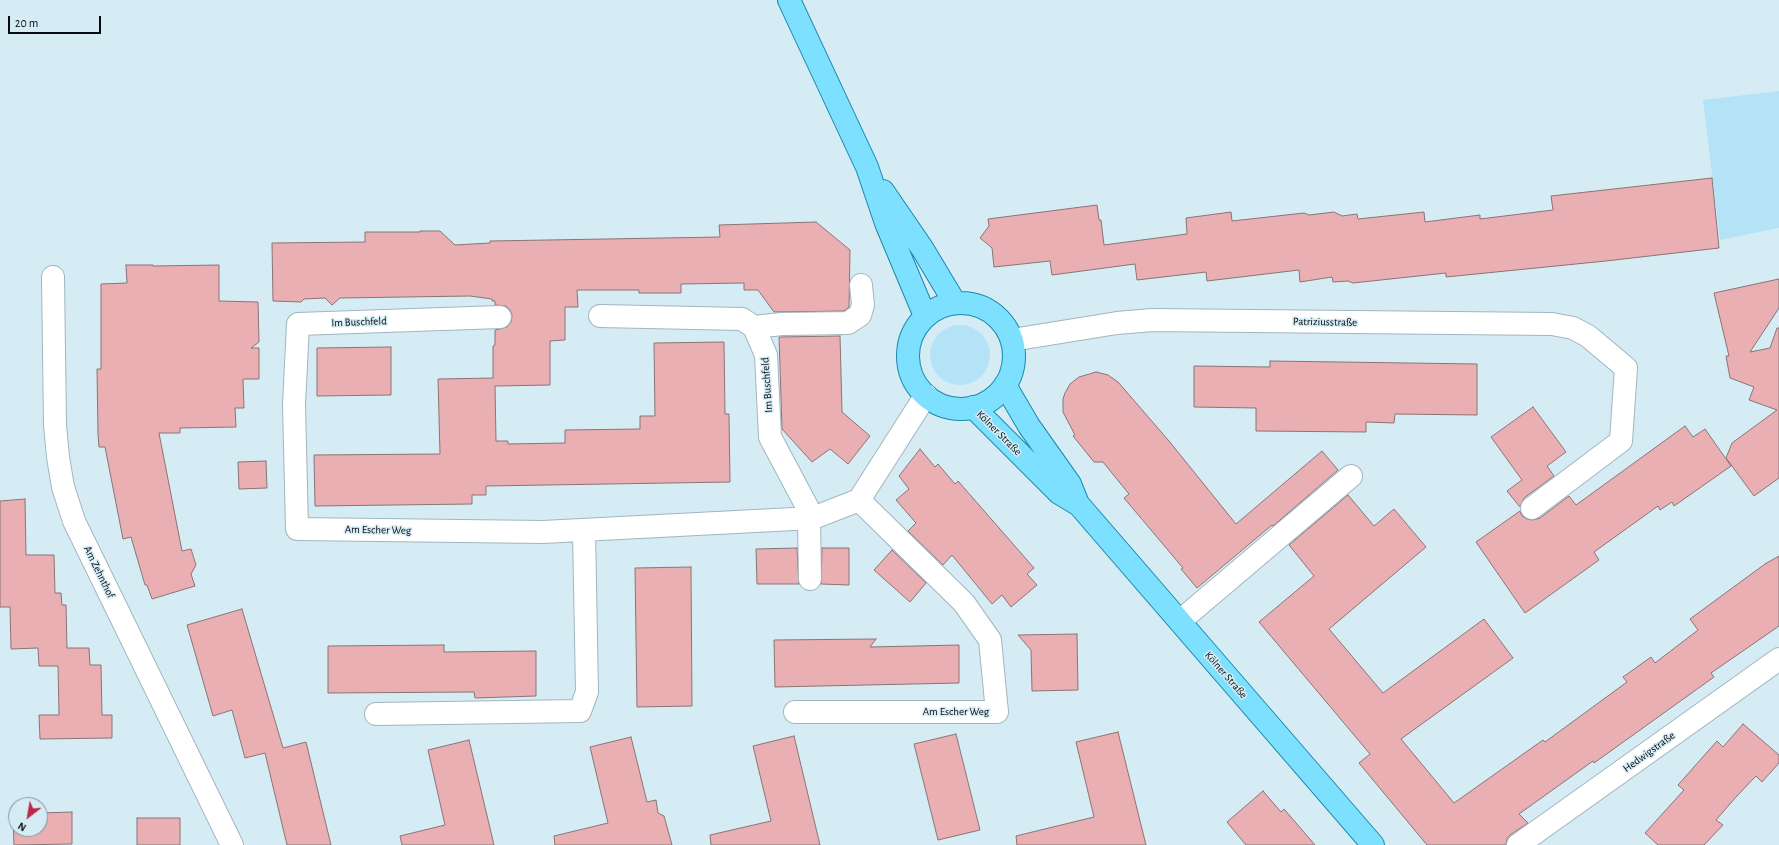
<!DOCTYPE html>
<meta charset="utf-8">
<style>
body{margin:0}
#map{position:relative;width:1779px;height:845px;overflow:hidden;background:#d6ecf5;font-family:"Alegreya Sans",sans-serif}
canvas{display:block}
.north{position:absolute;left:8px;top:797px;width:40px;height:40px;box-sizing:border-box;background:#d6ecf5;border:1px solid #839299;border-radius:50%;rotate:211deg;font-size:11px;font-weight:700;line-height:16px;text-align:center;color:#060c10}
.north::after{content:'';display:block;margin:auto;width:14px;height:18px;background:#ba2948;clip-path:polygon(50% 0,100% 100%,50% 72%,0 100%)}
.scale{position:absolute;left:8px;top:16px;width:93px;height:18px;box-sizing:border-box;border:2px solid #060c10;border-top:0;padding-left:5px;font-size:12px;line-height:14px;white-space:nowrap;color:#060c10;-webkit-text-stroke:3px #d6ecf5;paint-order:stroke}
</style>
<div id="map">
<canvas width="1779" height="845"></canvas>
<div class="north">N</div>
<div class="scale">20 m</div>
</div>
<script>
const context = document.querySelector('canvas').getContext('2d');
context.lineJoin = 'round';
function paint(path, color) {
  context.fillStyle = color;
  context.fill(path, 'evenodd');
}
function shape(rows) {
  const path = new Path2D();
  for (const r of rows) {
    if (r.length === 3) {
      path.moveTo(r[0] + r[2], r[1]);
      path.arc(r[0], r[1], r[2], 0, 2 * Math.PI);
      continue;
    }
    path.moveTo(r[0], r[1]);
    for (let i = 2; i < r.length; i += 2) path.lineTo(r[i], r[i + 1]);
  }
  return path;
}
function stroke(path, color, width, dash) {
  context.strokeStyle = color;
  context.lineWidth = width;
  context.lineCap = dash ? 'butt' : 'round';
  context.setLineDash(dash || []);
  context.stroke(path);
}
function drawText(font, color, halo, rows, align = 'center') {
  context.font = font + ' "Alegreya Sans",sans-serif';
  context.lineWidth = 3;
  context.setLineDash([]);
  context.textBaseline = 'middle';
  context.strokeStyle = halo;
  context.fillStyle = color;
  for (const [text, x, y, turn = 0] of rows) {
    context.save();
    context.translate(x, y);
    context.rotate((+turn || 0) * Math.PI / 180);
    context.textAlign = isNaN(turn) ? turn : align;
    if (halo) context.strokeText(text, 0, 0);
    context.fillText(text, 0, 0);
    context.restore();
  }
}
paint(shape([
 [1779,91,1779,228,1720,240,1703,100],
 [960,355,30]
]), '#b4e3f7');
const building = shape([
 [1712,178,1719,248,1606,261,1446,277,1446,273,1353,283,1348,281,1333,282,1332,277,1300,282,1299,270,1207,281,1206,272,1137,280,1135,264,1052,275,1050,261,994,267,992,248,980,238,989,226,988,219,1097,205,1099,220,1101,220,1104,245,1187,234,1186,218,1231,212,1232,221,1304,213,1309,215,1334,212,1342,216,1357,214,1358,219,1424,212,1425,222,1480,215,1480,219,1553,210,1551,196,1712,178],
 [816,222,850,250,849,307,844,311,774,312,758,290,744,290,744,283,681,284,681,293,639,293,639,290,577,290,578,307,565,307,565,340,550,341,550,385,495,386,496,441,508,441,508,444,565,443,565,430,640,429,640,416,655,416,654,343,724,342,725,414,729,414,730,482,486,486,486,495,472,495,472,504,315,506,314,455,440,454,438,379,493,378,493,346,495,345,495,330,507,327,511,322,512,316,510,310,506,306,495,305,495,301,492,301,492,299,470,296,340,298,332,305,325,298,304,299,301,302,273,301,272,243,365,242,365,232,420,232,420,231,440,231,455,245,490,243,490,241,720,237,719,225,816,222],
 [126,265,153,265,153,266,219,265,219,301,258,302,259,342,251,348,259,348,259,379,243,379,244,408,235,408,236,427,180,428,180,433,159,433,182,551,191,549,196,565,191,574,195,586,152,599,147,585,145,585,131,537,123,539,105,447,99,447,98,434,97,369,101,369,101,284,127,283,126,265],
 [1779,279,1779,308,1750,352,1770,348,1777,328,1779,328,1779,478,1754,496,1726,458,1732,443,1777,410,1749,400,1754,387,1730,378,1726,356,1729,356,1714,293,1779,279],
 [840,336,842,412,870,436,848,464,830,449,812,462,782,429,779,337,840,336],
 [391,347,391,395,317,396,317,348,391,347],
 [1270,361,1477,364,1477,415,1395,414,1394,423,1366,422,1366,432,1256,431,1256,408,1194,407,1194,366,1270,367,1270,361],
 [1096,372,1108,375,1118,382,1169,441,1236,524,1322,451,1338,470,1273,526,1272,525,1197,588,1181,569,1183,568,1124,498,1129,494,1103,462,1094,462,1073,436,1075,435,1063,412,1063,399,1065,393,1070,384,1079,377,1096,372],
 [1533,407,1566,452,1547,466,1554,476,1524,498,1520,507,1507,491,1522,480,1491,437,1533,407],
 [1685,426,1693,437,1705,429,1731,466,1674,506,1672,502,1660,510,1658,506,1594,552,1599,560,1525,613,1476,542,1520,511,1522,516,1527,519,1533,520,1540,518,1569,496,1576,505,1685,426],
 [920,449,935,467,938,464,955,484,958,481,1034,568,1027,574,1037,585,1011,607,1002,595,992,604,952,555,943,565,908,531,916,523,896,500,909,489,899,476,920,449],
 [266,461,267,488,239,489,238,462,266,461],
 [1348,495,1374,526,1394,509,1426,547,1329,629,1383,693,1484,619,1513,658,1401,739,1454,803,1543,740,1545,742,1627,682,1623,677,1651,657,1655,663,1698,630,1690,619,1765,564,1779,556,1779,626,1711,673,1714,677,1594,763,1593,761,1519,814,1528,823,1510,835,1507,839,1506,845,1427,845,1359,763,1370,754,1259,622,1314,576,1289,545,1348,495],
 [25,499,26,555,54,555,55,593,61,593,62,605,66,605,67,648,89,648,90,665,101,665,102,715,112,715,112,738,40,739,39,715,59,715,58,666,39,666,38,648,11,649,10,607,0,607,0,501,25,499],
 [797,548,799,584,757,584,756,549,797,548],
 [822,548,849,548,849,585,821,584,822,548],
 [892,550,926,583,910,602,874,570,892,550],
 [691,567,692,706,637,707,635,568,691,567],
 [242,609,283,748,306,742,331,845,287,845,265,753,245,758,232,710,213,716,187,625,242,609],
 [1077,634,1078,690,1032,691,1031,650,1018,635,1077,634],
 [876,639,870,647,959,645,959,683,775,687,774,640,876,639],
 [444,645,444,652,536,651,536,696,475,698,474,692,328,693,328,646,444,645],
 [1743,724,1779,755,1779,763,1762,782,1756,776,1736,797,1716,820,1723,825,1704,845,1658,845,1645,833,1684,790,1678,785,1717,741,1723,747,1743,724],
 [1118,732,1146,845,1017,845,1016,836,1094,817,1076,742,1118,732],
 [956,734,980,830,938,840,914,744,956,734],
 [794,736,820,845,711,845,710,835,771,821,753,746,794,736],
 [631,737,647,802,656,800,658,813,664,816,672,845,555,845,554,836,608,823,590,747,631,737],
 [469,740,494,845,402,845,400,836,445,825,428,750,469,740],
 [1263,791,1281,812,1284,809,1315,845,1246,845,1227,822,1263,791],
 [72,812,72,844,14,845,13,817,16,817,16,829,40,829,40,813,72,812],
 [137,818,180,818,180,845,137,845,137,818]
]);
paint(building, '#e9afb3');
stroke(building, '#897475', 1);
const minor = shape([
 [53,277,55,425,58,457,63,487,74,521,232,845],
 [600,316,742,319,754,327,766,355,770,437,813,518],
 [500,317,298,324,294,405,297,529,543,532,813,518,859,500,926,395],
 [754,327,782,324,848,323,860,315,863,305,861,285],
 [1012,340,1117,323,1152,320,1552,324,1573,328,1588,336,1626,368,1621,441,1532,508],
 [809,518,810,579],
 [1180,621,1351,476],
 [795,712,997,712,990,640,964,603,859,500],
 [376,714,580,711,587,692,584,530],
 [1518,845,1779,659]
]);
const major = shape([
 [789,0,867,167,886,223,925,316],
 [883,191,922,248,955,303],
 [961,356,53],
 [1005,385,1029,426,1070,484,1078,504],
 [973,407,1059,493,1079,505,1373,845]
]);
stroke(minor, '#a1b6bf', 24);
stroke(major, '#1b88ab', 24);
stroke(minor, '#fff', 22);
stroke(major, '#7de0fe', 22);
drawText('11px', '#060c10', '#d6ecf5', [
 ["Im Buschfeld",359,322,-2],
 ["Patriziusstraße",1325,322,1],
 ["Im Buschfeld",767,385,-94],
 ["Kölner Straße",999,433,45],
 ["Am Escher Weg",378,530,1],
 ["Am Zehnthof",99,572,64],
 ["Kölner Straße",1226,675,49],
 ["Am Escher Weg",956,712],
 ["Hedwigstraße",1649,752,-36]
]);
</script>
